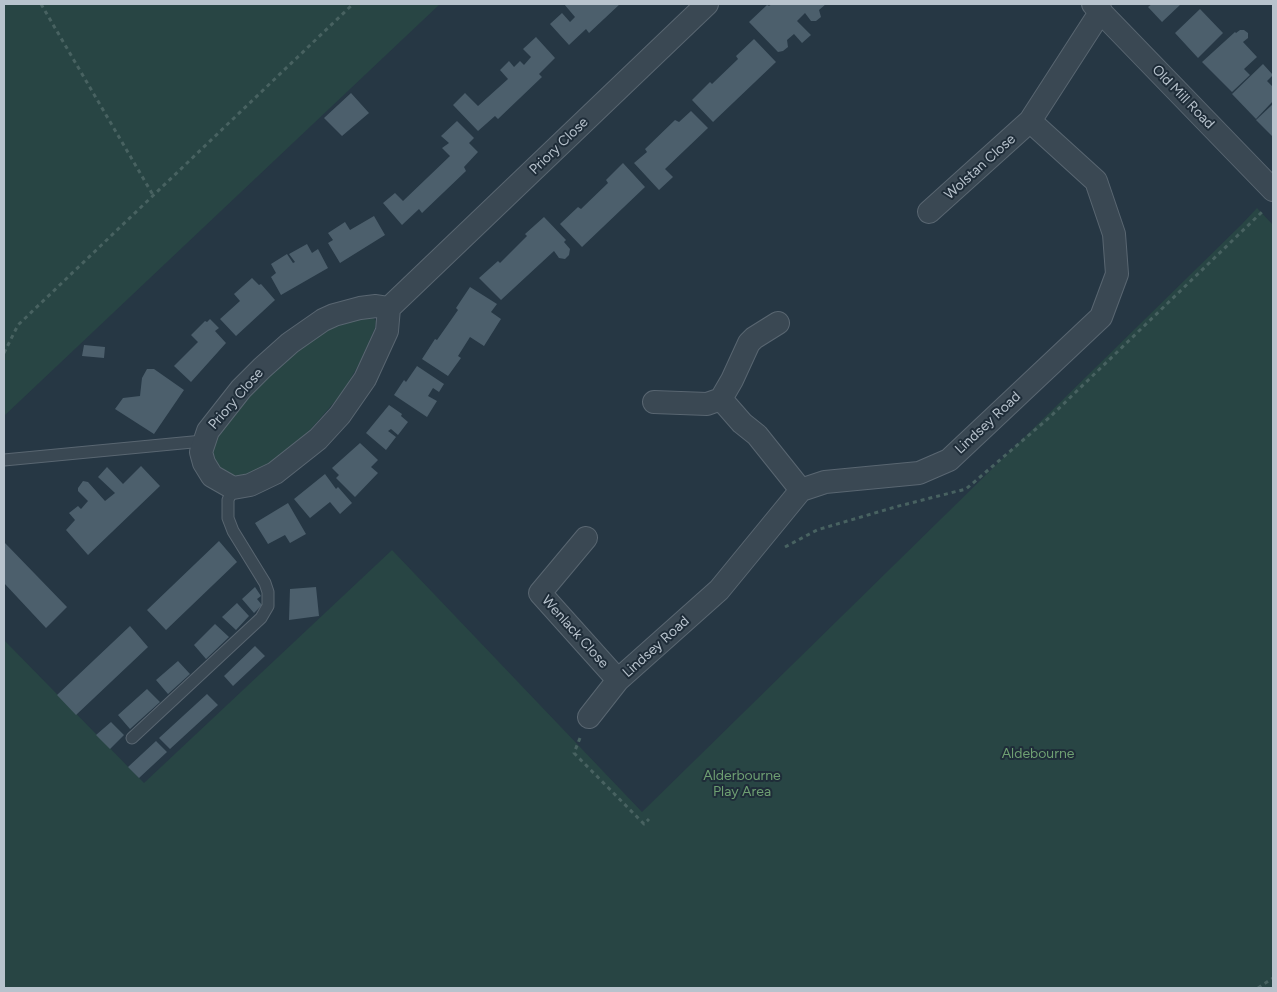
<!DOCTYPE html>
<style>
body{margin:0}
#map{position:relative;width:1277px;height:992px;overflow:hidden;background:#263744;font-family:Figtree,sans-serif}
canvas{display:block}
.frame{position:absolute;inset:0;border:5px solid #b8c3cd;pointer-events:none}
</style>
<div id="map">
<canvas width="1277" height="992"></canvas>
<div class="frame"></div>
</div>
<script>
const context = document.querySelector('canvas').getContext('2d');
context.lineJoin = 'round';
function paint(path, color) {
  context.fillStyle = color;
  context.fill(path, 'evenodd');
}
function shape(rows) {
  const path = new Path2D();
  for (const r of rows) {
    path.moveTo(r[0], r[1]);
    for (let i = 2; i < r.length; i += 2) path.lineTo(r[i], r[i + 1]);
  }
  return path;
}
function stroke(path, color, width, dash) {
  context.strokeStyle = color;
  context.lineWidth = width;
  context.lineCap = dash ? 'butt' : 'round';
  context.setLineDash(dash || []);
  context.stroke(path);
}
function drawText(font, color, halo, rows, align = 'center') {
  context.font = font + ' Figtree,sans-serif';
  context.lineWidth = 4;
  context.setLineDash([]);
  context.textBaseline = 'middle';
  context.strokeStyle = halo;
  context.fillStyle = color;
  for (const [text, x, y, turn = 0] of rows) {
    context.save();
    context.translate(x, y);
    context.rotate((+turn || 0) * Math.PI / 180);
    context.textAlign = isNaN(turn) ? turn : align;
    if (halo) context.strokeText(text, 0, 0);
    context.fillText(text, 0, 0);
    context.restore();
  }
}
paint(shape([
 [4,4,440,4,4,416],
 [1257,208,1273,225,1273,988,4,988,4,640,144,783,392,550,642,812,1241,225],
 [371,315,376,321,375,328,359,364,343,392,311,429,281,456,252,475,239,480,209,463,210,433,254,380,342,320]
]), '#284544');
paint(shape([
 [564,4,620,4,589,33,586,29,569,45,550,24,562,13,570,22,575,17],
 [772,4,826,4,819,10,821,17,816,21,811,21,805,13,797,21,811,35,802,43,794,34,787,40,788,47,783,51,778,52,749,22,767,5,769,6],
 [1152,4,1181,4,1162,22,1148,7],
 [1200,9,1223,33,1198,58,1175,33],
 [1240,30,1244,30,1248,33,1248,38,1243,42,1257,57,1244,69,1250,75,1232,92,1202,62,1235,32,1236,33],
 [536,37,555,58,539,74,542,77,498,119,495,116,478,131,453,105,465,93,478,106,508,79,500,70,509,61,514,67,520,61,524,65,531,57,523,49],
 [754,39,776,62,713,122,692,100,710,82,712,84,738,59,736,56],
 [1263,64,1273,75,1267,81,1273,87,1273,101,1256,119,1232,94],
 [351,93,369,113,342,136,324,118],
 [1273,104,1273,137,1256,120],
 [691,111,708,128,665,169,673,177,659,190,634,163,647,152,645,149,675,120,679,122],
 [457,121,474,138,469,143,478,152,464,167,466,171,422,213,419,209,402,225,383,203,395,193,403,201,450,156,442,148,449,143,441,136],
 [623,163,645,187,582,247,560,224,578,207,581,209,608,183,606,180],
 [374,216,385,235,340,263,328,243,333,240,328,233,345,222,350,230],
 [544,217,566,240,564,242,570,249,569,255,565,259,559,258,554,251,501,300,479,278,498,261,500,263,527,236,525,234],
 [307,244,312,253,318,249,328,268,281,295,271,277,276,273,271,264,287,254,293,263,295,262,289,254],
 [252,278,259,285,261,284,275,300,236,336,220,319,240,301,234,294],
 [470,287,497,304,491,312,501,319,484,346,470,337,458,356,461,358,448,376,422,359,435,339,437,340,458,310,456,308],
 [210,319,219,328,215,331,226,343,191,382,174,366,198,342,191,335,205,321,207,322],
 [84,345,105,347,104,358,82,356],
 [417,366,444,384,439,392,433,388,428,396,437,401,427,417,394,395,404,380,406,382],
 [147,369,154,369,184,390,154,434,115,409,123,398,140,396,142,378],
 [389,405,402,414,401,416,408,422,398,435,391,429,388,431,396,437,386,450,366,433],
 [360,443,378,460,371,467,378,473,355,497,336,478,339,475,332,468],
 [141,466,160,486,88,555,66,530,75,520,69,513,78,506,81,509,88,501,78,491,78,488,83,481,88,482,105,501,115,493,98,477,107,467,123,484],
 [325,474,336,489,338,487,352,503,340,514,330,502,310,518,294,499],
 [288,503,306,534,290,543,285,535,268,544,255,523],
 [219,541,237,562,166,630,147,610],
 [4,542,67,607,46,628,4,583],
 [255,587,261,596,257,599,262,605,254,613,242,599],
 [316,587,319,616,289,620,290,589],
 [237,603,249,616,236,630,222,617],
 [215,624,229,637,206,659,194,645],
 [130,626,148,647,76,715,57,695],
 [255,646,265,656,233,686,224,676],
 [178,661,190,674,168,694,156,680],
 [147,689,160,702,130,729,118,715],
 [207,694,218,705,170,749,159,738],
 [111,722,124,735,110,749,96,735],
 [156,741,167,752,139,778,128,767]
]), '#4c5f6c');
const lane = shape([
 [4,460,203,441],
 [132,738,261,618,268,606,268,592,265,583,233,531,228,518,228,500,233,488]
]);
const street = shape([
 [1093,4,1273,190],
 [929,212,1030,121],
 [389,308,376,306,360,308,334,315,323,320,290,343,262,368,241,389,208,431,201,452,204,463,212,476,233,488,250,485,275,473,318,439,340,415,365,379,387,331,389,308,707,4],
 [721,399,742,423,757,435,801,490],
 [654,402,707,404,721,399,732,380,749,343,754,338,778,323],
 [586,538,540,593,618,680],
 [589,717,618,680,719,590,801,490,825,482,919,473,949,460,1101,317,1117,274,1114,234,1096,181,1030,121,1101,11]
]);
stroke(lane, '#596671', 13);
stroke(street, '#596671', 24);
stroke(shape([
 [41,4,153,195],
 [4,353,18,325,353,4],
 [785,547,817,530,895,507,966,489,1050,417,1264,210],
 [580,738,574,753,644,824,649,819],
 [1258,988,1273,978]
]), '#486261', 3, [4, 4]);
stroke(lane, '#3a4853', 11);
stroke(street, '#3a4853', 22);
drawText('14px', '#b8c3cd', '#1f2d39', [
 ["Old Mill Road",1183,97,46],
 ["Priory Close",559,146,-44],
 ["Wolstan Close",980,167,-42],
 ["Priory Close",236,399,-49],
 ["Lindsey Road",988,423,-43],
 ["Wenlack Close",575,632,48],
 ["Lindsey Road",656,647,-42]
]);
drawText('14px', '#6e9f72', '#1f2d39', [
 ["Aldebourne",1038,754],
 ["Alderbourne",742,776],
 ["Play Area",742,792]
]);
</script>
